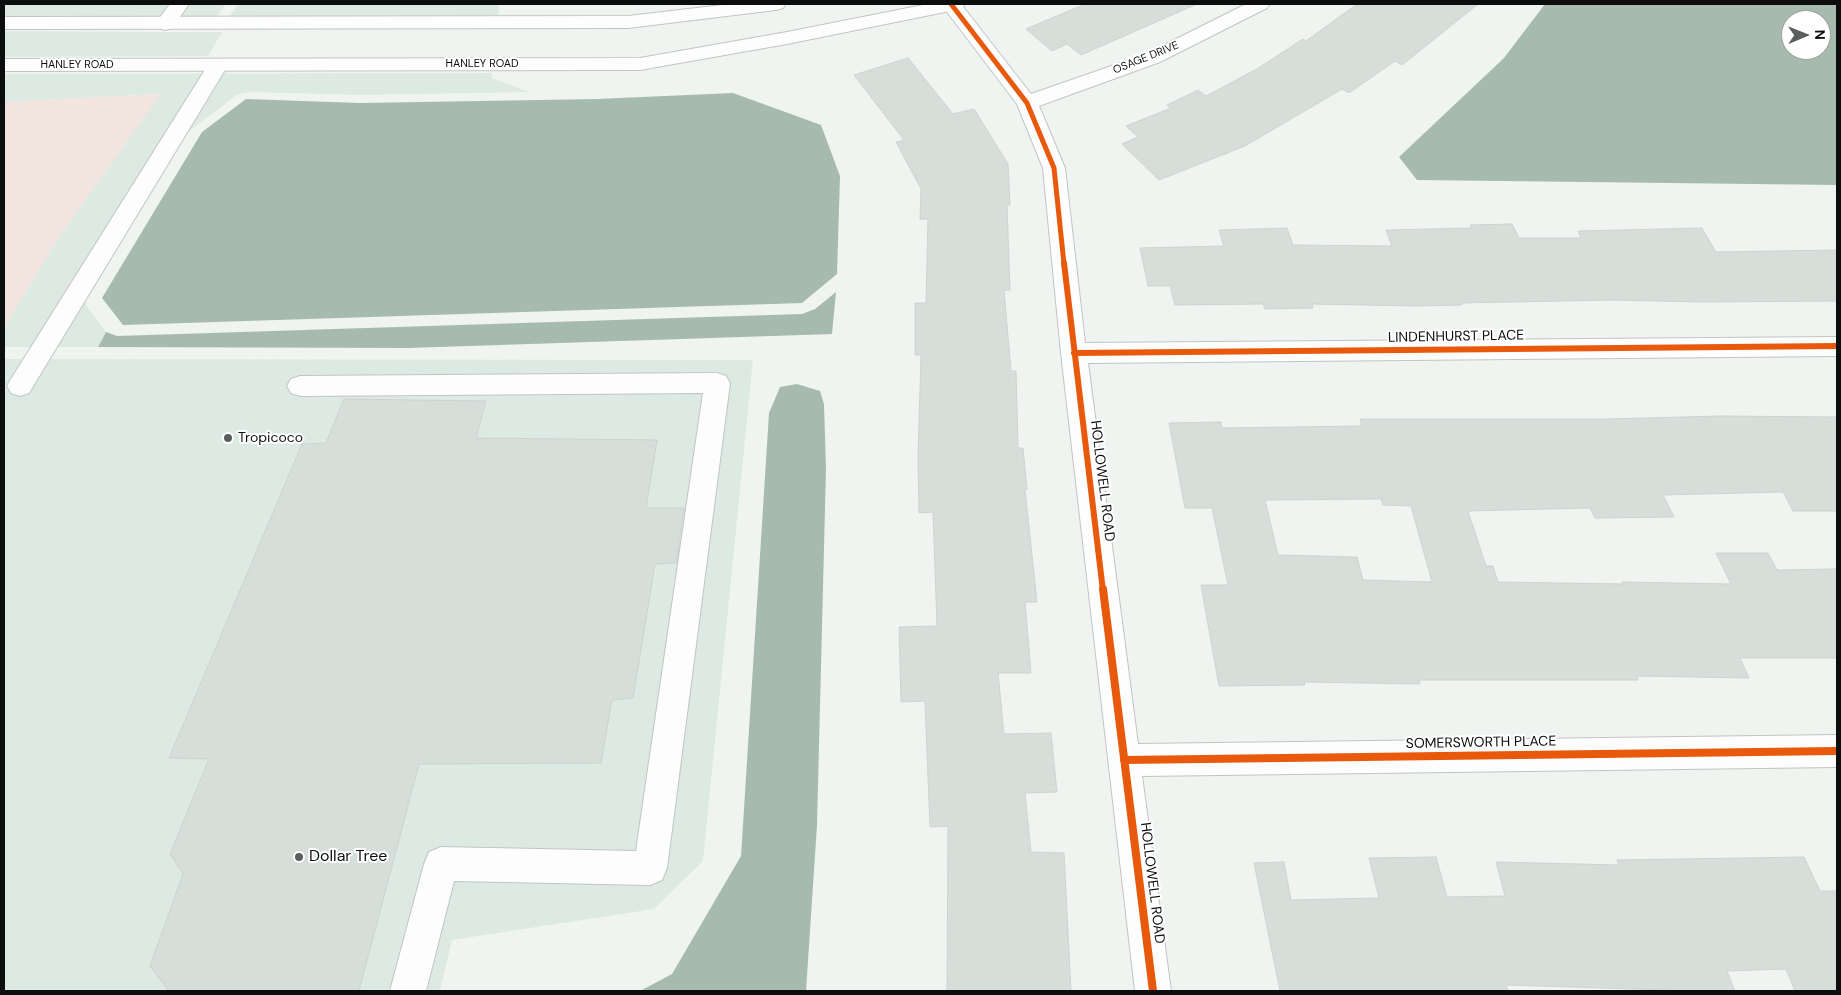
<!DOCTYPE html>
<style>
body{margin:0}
#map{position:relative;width:1841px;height:995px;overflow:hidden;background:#eff4f1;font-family:"DM Sans",sans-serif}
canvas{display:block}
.frame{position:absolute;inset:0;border:5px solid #0b0e0c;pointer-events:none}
.north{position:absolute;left:1781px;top:10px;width:50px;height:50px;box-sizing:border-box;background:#fff;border:1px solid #9d9f9e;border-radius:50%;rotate:89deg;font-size:14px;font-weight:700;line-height:20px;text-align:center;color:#0b0e0c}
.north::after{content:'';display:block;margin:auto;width:18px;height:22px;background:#5b5e5c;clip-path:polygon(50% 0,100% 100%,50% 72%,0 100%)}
</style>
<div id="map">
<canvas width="1841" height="995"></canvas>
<div class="frame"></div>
<div class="north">N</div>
</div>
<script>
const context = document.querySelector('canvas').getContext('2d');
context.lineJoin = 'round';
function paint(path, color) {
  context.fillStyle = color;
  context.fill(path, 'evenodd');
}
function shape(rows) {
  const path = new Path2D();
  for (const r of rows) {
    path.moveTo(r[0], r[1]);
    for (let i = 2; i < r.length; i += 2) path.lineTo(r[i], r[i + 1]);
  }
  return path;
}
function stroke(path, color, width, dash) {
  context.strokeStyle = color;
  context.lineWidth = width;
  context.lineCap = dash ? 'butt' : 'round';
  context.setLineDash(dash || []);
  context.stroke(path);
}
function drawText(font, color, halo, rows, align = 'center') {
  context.font = font + ' "DM Sans",sans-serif';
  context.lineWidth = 4;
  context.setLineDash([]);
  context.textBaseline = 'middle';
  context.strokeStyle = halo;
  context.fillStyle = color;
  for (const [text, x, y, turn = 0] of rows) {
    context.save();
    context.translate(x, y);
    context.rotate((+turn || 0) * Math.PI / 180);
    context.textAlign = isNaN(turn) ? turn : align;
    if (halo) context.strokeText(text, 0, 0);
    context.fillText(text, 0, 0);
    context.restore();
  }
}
paint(shape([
 [4,4,225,4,218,16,4,16],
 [238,4,499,4,498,15,230,16],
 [4,31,160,32,222,32,208,56,4,57],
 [492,73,492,78,529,92,363,95,251,92,238,94,188,132,86,298,86,305,106,332,98,347,4,347,4,328,57,240,160,94,4,102,4,74],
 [4,359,753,360,703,861,654,909,452,940,440,991,4,991]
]), '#ddeae3');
paint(shape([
 [161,94,57,240,4,328,4,102]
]), '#f2e4de');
paint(shape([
 [1545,4,1837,4,1837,185,1417,180,1399,157,1504,58],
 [1791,20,1821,20,1821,50,1791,50],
 [733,93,821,125,840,176,837,274,802,303,123,325,102,298,202,132,246,99,360,103,597,99],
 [836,292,832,334,409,348,98,347,106,332,117,336,802,314,815,309],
 [797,384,820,391,824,404,826,468,817,825,806,991,640,991,672,974,741,856,769,413,780,387]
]), '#a6bbae');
const building = shape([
 [1085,4,1197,4,1081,55,1067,44,1052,51,1026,29,1085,4],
 [1357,4,1478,4,1402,65,1395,61,1349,93,1342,89,1245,146,1159,180,1122,144,1138,137,1126,126,1171,108,1167,105,1198,90,1206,96,1257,69,1303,39,1306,41,1357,4],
 [908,58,953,114,974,109,1008,164,1010,205,1007,205,1010,290,1004,290,1011,371,1016,371,1018,448,1023,448,1027,489,1025,489,1037,602,1025,602,1031,673,998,673,1004,734,1051,733,1057,792,1025,793,1031,852,1064,853,1071,991,947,991,948,826,930,827,925,701,901,702,899,627,937,626,933,512,919,513,918,456,921,355,915,355,915,303,926,303,928,219,920,219,921,189,896,142,904,140,854,75,908,58],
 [1512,224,1519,238,1581,238,1578,231,1702,228,1716,252,1837,250,1837,301,1701,302,1612,300,1461,303,1462,305,1416,306,1312,304,1313,308,1265,309,1263,304,1175,305,1170,286,1148,286,1140,248,1224,246,1219,230,1287,228,1293,245,1392,246,1386,230,1472,228,1470,225,1512,224],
 [344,399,486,401,476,438,657,440,646,508,684,508,676,563,655,564,633,698,612,700,601,763,419,764,359,991,169,991,150,966,183,874,170,854,209,759,169,758,302,444,326,443,344,399],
 [1720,416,1837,417,1837,511,1793,511,1783,492,1663,495,1674,517,1595,518,1590,508,1468,511,1486,566,1493,566,1498,582,1623,584,1622,582,1731,584,1716,553,1768,553,1777,570,1837,569,1837,658,1740,658,1749,678,1637,676,1638,680,1419,680,1420,684,1304,682,1305,685,1219,686,1201,585,1228,585,1212,508,1185,508,1169,423,1221,422,1222,428,1362,426,1360,419,1608,419,1720,416],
 [1381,499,1383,505,1411,506,1432,582,1363,580,1357,557,1278,555,1265,500,1381,499],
 [1436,857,1447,897,1505,896,1496,862,1619,865,1617,860,1804,857,1820,891,1837,891,1837,991,1795,991,1786,969,1727,971,1735,991,1667,991,1667,990,1506,985,1508,991,1280,991,1254,863,1284,862,1291,900,1379,898,1369,858,1436,857]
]);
paint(building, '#d6deda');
stroke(building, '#ced2d0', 1);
const minor = shape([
 [170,4,189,4,172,28,165,30,158,28,155,24,170,4],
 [941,4,961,4,1031,94,1146,54,1246,4,1270,4,1267,8,1160,62,1039,106,1065,168,1085,343,1837,337,1837,356,1088,363,1138,744,1837,735,1837,767,1142,776,1171,991,1135,991,1061,353,1043,168,1017,104,941,4],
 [218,59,225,61,228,65,29,393,20,396,11,393,7,386,11,379,208,65,211,61,218,59],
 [717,373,726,376,730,383,667,868,662,880,650,885,454,881,426,991,390,991,424,864,429,852,441,847,636,851,703,393,300,396,291,393,287,386,291,379,300,376,717,373]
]);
const major = shape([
 [731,4,786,4,783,8,776,10,628,28,4,29,4,17,628,16,731,4],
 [928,4,965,4,962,8,955,10,787,44,640,70,4,71,4,59,640,58,787,32,928,4]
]);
stroke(minor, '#c1c5c2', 2);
stroke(major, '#c1c5c2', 2);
paint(minor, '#fdfdfd');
paint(major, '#fdfdfd');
stroke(shape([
 [951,4,1027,103,1054,168,1064,264]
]), '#e8590c', 5);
stroke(shape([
 [1064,263,1103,591],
 [1074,353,1837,346]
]), '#e8590c', 6);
stroke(shape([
 [1103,589,1153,991],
 [1124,760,1837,751]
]), '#e8590c', 8);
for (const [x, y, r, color] of [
 [228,438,5,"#5b5e5c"],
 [299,857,5,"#5b5e5c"]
]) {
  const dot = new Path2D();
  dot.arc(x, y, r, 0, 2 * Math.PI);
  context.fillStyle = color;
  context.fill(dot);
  stroke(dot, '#fff', 2);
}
drawText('11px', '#0b0e0c', '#fff', [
 ["OSAGE DRIVE",1146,58,-22],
 ["HANLEY ROAD",482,64],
 ["HANLEY ROAD",77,65]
]);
drawText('14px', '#0b0e0c', '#fff', [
 ["LINDENHURST PLACE",1456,337,-1],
 ["HOLLOWELL ROAD",1102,481,83],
 ["SOMERSWORTH PLACE",1481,743,-1],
 ["HOLLOWELL ROAD",1152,883,83]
]);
drawText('14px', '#0b0e0c', '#fff', [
 ["Tropicoco",238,438]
], 'left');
drawText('16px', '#0b0e0c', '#fff', [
 ["Dollar Tree",309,857]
], 'left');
</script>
